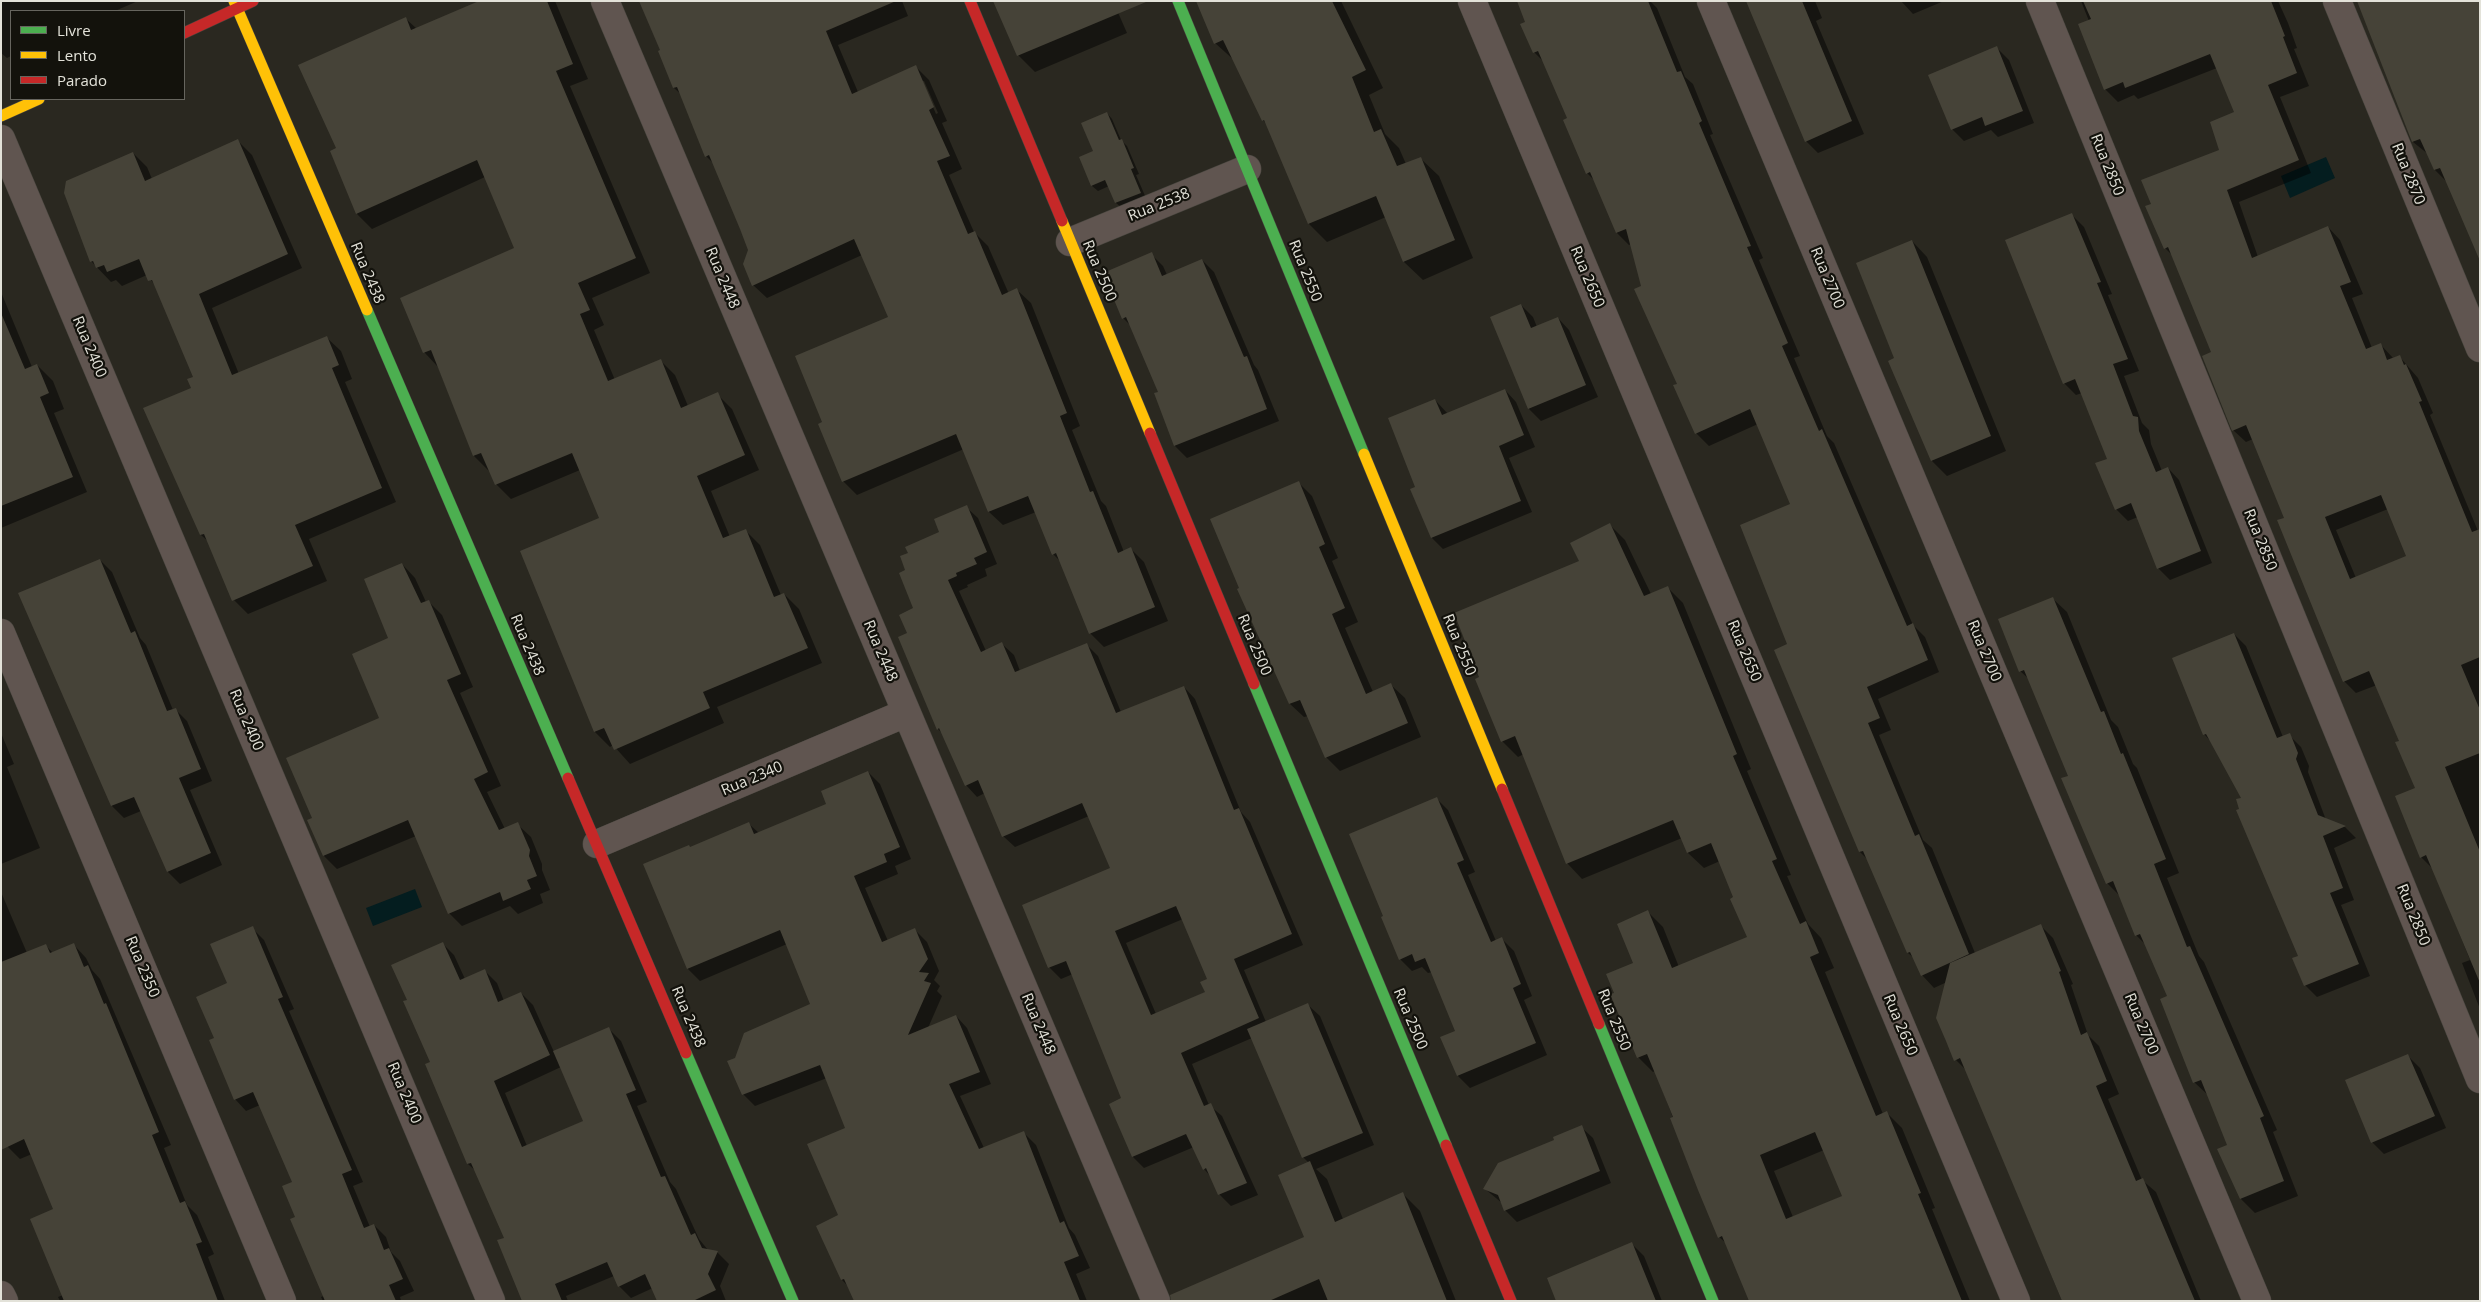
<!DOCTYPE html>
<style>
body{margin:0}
#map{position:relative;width:2481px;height:1302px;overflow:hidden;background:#2a2820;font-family:"Open Sans",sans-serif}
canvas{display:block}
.frame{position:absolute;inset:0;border:2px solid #e3e2d9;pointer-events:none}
.legend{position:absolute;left:10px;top:10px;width:175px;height:90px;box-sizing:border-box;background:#13120c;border:1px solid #66655e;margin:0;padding:6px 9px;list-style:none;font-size:15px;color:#e3e2d9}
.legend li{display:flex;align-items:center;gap:10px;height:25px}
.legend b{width:25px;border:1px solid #66655e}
</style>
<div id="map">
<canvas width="2481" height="1302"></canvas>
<div class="frame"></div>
<ul class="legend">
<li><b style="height:6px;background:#4caf50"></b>Livre</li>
<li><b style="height:6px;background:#ffc107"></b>Lento</li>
<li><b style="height:6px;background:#c62828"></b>Parado</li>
</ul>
</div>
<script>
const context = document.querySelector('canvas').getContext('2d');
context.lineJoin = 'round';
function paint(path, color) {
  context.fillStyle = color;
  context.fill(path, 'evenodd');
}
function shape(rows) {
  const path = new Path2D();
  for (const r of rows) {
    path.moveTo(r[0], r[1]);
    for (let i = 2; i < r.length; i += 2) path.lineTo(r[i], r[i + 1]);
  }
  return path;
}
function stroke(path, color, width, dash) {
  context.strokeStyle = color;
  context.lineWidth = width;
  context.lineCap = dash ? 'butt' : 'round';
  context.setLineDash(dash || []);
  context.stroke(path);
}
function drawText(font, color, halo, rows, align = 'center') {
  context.font = font + ' "Open Sans",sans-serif';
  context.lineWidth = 4.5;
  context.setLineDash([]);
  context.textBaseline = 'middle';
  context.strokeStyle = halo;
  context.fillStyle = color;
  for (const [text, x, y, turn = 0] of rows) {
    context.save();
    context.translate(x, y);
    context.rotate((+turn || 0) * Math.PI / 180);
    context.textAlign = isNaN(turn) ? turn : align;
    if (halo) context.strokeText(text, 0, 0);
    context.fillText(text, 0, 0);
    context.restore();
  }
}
paint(shape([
 [2326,157,2335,178,2290,198,2281,176],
 [415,889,422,907,373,926,366,908]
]), '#041d1f');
paint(shape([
 [1,1,138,1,115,11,11,11,11,56,7,58,1,53],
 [482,1,555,1,588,79,570,86,650,273,592,298,604,325,594,330,615,380,660,360,675,375,688,406,717,394,732,409,759,470,711,491,730,537,745,530,760,545,781,595,784,594,799,609,822,663,717,707,724,723,630,764,613,745,610,747,595,732,601,518,580,470,511,499,496,484,489,471,474,456,438,367,425,353,402,298,515,249,485,177,372,229,357,214,331,152,337,149,405,18,417,29],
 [641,1,902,1,908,16,838,45,858,92,916,67,929,80,947,121,942,123,962,169,949,175,974,232,988,246,1009,294,1017,290,1031,303,1080,426,1072,430,1101,501,1106,506,1124,552,1131,549,1144,562,1168,621,1104,647,1090,633,1062,563,1053,554,1036,512,1003,525,989,512,964,449,857,495,843,481,824,422,889,317,862,255,767,298,753,285,749,250,714,164,706,156,683,96,674,88,659,52,662,51],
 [922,81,924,81,938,113,936,114],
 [1113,1,1127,33,1035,72,1018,55],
 [1198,1,1341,1,1383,88,1369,95,1385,134,1399,148,1406,164,1420,158,1439,176,1473,258,1423,280,1404,262,1386,217,1327,242,1309,224,1267,125,1263,120,1235,61,1215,43],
 [1518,1,1650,1,1657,8,1685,77,1693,84,1713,134,1710,135,1763,258,1759,260,1800,356,1794,358,1827,436,1834,443,1913,625,1925,637,1939,672,1878,699,1891,730,1879,735,1923,840,1932,848,1975,953,2041,926,2053,938,2073,984,2071,985,2088,1035,2099,1046,2119,1094,2108,1099,2142,1180,2156,1192,2201,1301,2062,1301,1966,1070,1956,1060,1947,982,1934,988,1922,975,1915,959,1908,953,1868,860,1860,852,1775,651,1789,645,1792,504,1758,424,1709,446,1696,433,1643,287,1631,244,1629,245,1617,233,1595,181,1587,173,1569,119,1545,63,1534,52,1527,22],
 [1747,1,1815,1,1822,18,1816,21,1864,134,1818,153,1806,141],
 [1901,1,1944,1,1913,14],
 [2081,1,2278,1,2288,23,2297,48,2294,49,2309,86,2280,97,2311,173,2239,202,2258,257,2328,227,2340,240,2363,294,2352,298,2372,348,2381,345,2393,358,2399,356,2418,378,2433,413,2430,415,2478,531,2480,531,2480,1009,2462,963,2470,960,2433,869,2421,857,2417,789,2400,742,2377,685,2356,693,2344,681,2285,518,2253,439,2246,442,2233,430,2213,353,2173,256,2165,248,2153,204,2221,151,2236,113,2217,68,2138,99,2134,95,2118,102,2105,89,2089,21],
 [2388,509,2408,557,2356,578,2336,530],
 [2359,1,2448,183,2435,170,2428,154,2413,142],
 [1997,48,2009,60,2034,123,1998,137,1991,130,1964,141,1952,129],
 [1107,113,1112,119,1121,140,1127,146,1139,174,1136,175,1146,198,1122,208,1116,203,1109,186,1098,191,1092,186,1080,158,1094,152],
 [238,141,252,155,302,268,212,308,239,374,326,337,341,351,352,379,345,382,396,502,309,539,327,581,248,614,234,600,210,543,201,535,145,408,192,389,195,377,158,289,147,275,122,286,116,280,111,282,91,261,133,153,147,167,152,179],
 [2072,215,2084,227,2112,294,2108,295,2139,371,2124,376,2142,423,2149,430,2151,444,2162,471,2168,468,2179,480,2212,563,2170,580,2158,568,2138,517,2128,521,2116,509,2108,459,2082,393,2076,395,2064,383],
 [1912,241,1927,257,2006,451,1947,476,1932,461,1896,359],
 [1151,254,1163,266,1167,275,1202,260,1214,272,1254,365,1258,370,1279,421,1187,458,1175,446,1155,394,1160,392,1131,326,1123,318],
 [1,292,32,367,37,365,53,381,64,409,54,413,87,492,1,528],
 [1521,305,1533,317,1537,327,1558,318,1569,330,1598,397,1541,421,1529,409,1491,318],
 [1505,390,1516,402,1535,447,1509,458,1532,512,1443,549,1432,538,1417,487,1435,400,1448,414],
 [1298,482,1312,496,1338,558,1332,561,1358,622,1345,628,1373,692,1391,685,1405,698,1421,737,1340,771,1326,757,1308,716,1304,717,1290,704],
 [966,507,978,518,997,564,985,569,987,576,967,585,968,587,959,591,986,651,1002,644,1014,655,1020,671,1086,644,1098,656,1121,712,1184,687,1195,699,1241,812,1250,822,1303,945,1244,970,1266,1022,1308,1005,1320,1016,1374,1145,1316,1169,1327,1179,1343,1219,1403,1194,1420,1211,1456,1301,1214,1301,1306,1238,1309,1163,1303,1157,1252,1038,1192,1064,1209,1105,1222,1116,1258,1195,1231,1206,1220,1195,1211,1177,1204,1169,1194,1147,1144,1168,1133,1157,1110,1104,1123,1099,1073,974,1061,979,1049,967,1111,868,1089,816,1015,847,1003,836,985,793,977,797,966,785,944,735,938,729,908,634,915,609,907,570,909,553,941,533],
 [1183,919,1209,980,1206,992,1156,1014,1126,943],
 [1610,525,1625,540,1651,594,1667,587,1683,603,1751,769,1747,771,1791,875,1787,876,1808,924,1821,938,1834,968,1825,972,1883,1114,1887,1113,1902,1128,1935,1208,1932,1209,1970,1301,1750,1301,1727,1244,1719,1237,1655,1071,1653,1072,1638,1057,1615,993,1635,964,1648,912,1663,927,1679,967,1749,938,1720,861,1704,868,1688,853,1682,838,1582,879,1567,863,1524,754,1518,757,1502,741,1476,679,1481,677],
 [1824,1150,1843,1196,1793,1217,1774,1171],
 [100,560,112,572,140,638,146,645,173,710,175,709,187,721,212,781,190,790,222,865,180,884,168,872,141,811,124,818,112,806,20,594],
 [402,564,415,578,426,602,428,601,442,615,473,687,460,693,501,786,487,792,505,829,517,824,531,837,542,864,542,870,550,890,540,894,543,903,518,914,510,906,462,926,449,913,416,836,337,869,324,856,309,820,314,818,381,719],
 [2052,598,2067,612,2111,720,2118,727,2133,764,2137,768,2179,873,2167,878,2199,956,2204,962,2277,1130,2273,1132,2298,1196,2255,1213,2241,1199,2229,1145,2209,1096,2194,1082,2169,997,2147,946,2136,935,2121,897,2107,883,2070,776,2030,680,2020,671],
 [2234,634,2246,646,2283,737,2289,735,2301,747,2309,766,2308,772,2326,820,2345,827,2356,838,2334,848,2354,900,2341,905,2370,976,2317,997,2305,985,2299,956,2241,809,2243,798,2213,744,2204,734],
 [1,733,14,764,7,767,40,848,1,864],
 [868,772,880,784,911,859,895,866,898,874,865,888,888,941,915,930,927,942,939,971,934,980,940,986,937,991,942,996,928,1028,956,1016,967,1028,991,1084,960,1096,984,1148,1024,1133,1036,1145,1069,1228,1075,1235,1090,1268,1076,1274,1087,1301,855,1301,849,1287,842,1280,840,1216,847,1129,827,1078,755,1106,743,1094,736,1059,812,1005,787,944,700,981,688,969,645,864,691,848,749,824,759,833,828,805],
 [1436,798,1448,810,1475,872,1468,875,1496,941,1502,939,1514,951,1532,996,1524,1000,1547,1055,1470,1088,1458,1076,1456,1031,1432,972,1428,973,1422,967,1412,971,1400,959],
 [1,892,27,953,45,945,53,953,74,945,86,958,92,970,100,979,171,1145,164,1148,187,1205,197,1215,214,1254,208,1257,225,1301,60,1301,58,1297,63,1295,55,1210,32,1154,20,1159,8,1147,1,1132],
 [252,928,264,940,294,1009,289,1011,363,1182,353,1186,370,1227,374,1225,386,1237,391,1252,400,1261,414,1291,400,1297,401,1301,323,1301,321,1297,324,1296,297,1218,293,1183,260,1105,246,1111,235,1099,215,1038,229,984],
 [442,943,454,955,465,979,485,971,497,983,504,1001,521,993,533,1005,554,1052,609,1029,621,1041,647,1102,637,1106,670,1182,676,1189,699,1239,708,1250,717,1252,729,1264,720,1286,726,1301,659,1301,653,1288,631,1298,619,1286,614,1276,566,1296,568,1301,523,1301,505,1238,477,1172,468,1164,408,1000],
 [561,1067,584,1121,527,1146,505,1093],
 [2408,1056,2420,1068,2446,1128,2384,1154,2372,1142],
 [1581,1127,1593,1138,1611,1183,1517,1222,1505,1210,1502,1203,1485,1189,1555,1140],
 [1632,1244,1644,1256,1662,1301,1557,1301]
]), '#0007');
paint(shape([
 [479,1,547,1,573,64,556,71,636,258,578,283,590,310,580,314,608,381,661,359,681,408,718,392,745,455,697,476,723,538,746,529,774,597,784,593,808,648,703,692,710,708,614,750,604,728,594,732,520,551,599,518,572,453,495,485,481,453,473,456,431,350,423,353,400,298,514,248,477,160,356,214,330,151,336,148,298,65,406,17,411,30],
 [639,1,896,1,826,31,852,94,916,65,934,107,929,110,950,156,937,161,968,234,975,231,1002,295,1017,288,1067,413,1060,416,1090,492,1093,491,1118,553,1131,547,1155,607,1089,634,1056,553,1052,555,1028,496,988,512,956,434,842,482,818,424,822,422,795,356,888,317,854,239,752,286,743,264,748,250,740,229,709,155,705,157,677,87,673,88,658,51,660,50],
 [993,1,1146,1,1146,2,1017,56],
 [1196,1,1332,1,1366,70,1352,77,1374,132,1381,129,1397,166,1421,157,1455,240,1403,262,1376,196,1308,224,1264,120,1262,121,1223,40,1214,44],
 [1517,1,1648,1,1677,72,1681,71,1702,121,1699,123,1751,246,1747,247,1788,343,1782,346,1819,431,1822,429,1907,626,1913,623,1928,660,1867,687,1880,718,1868,723,1915,836,1919,834,1969,954,1921,976,1910,952,1907,953,1863,851,1859,852,1774,650,1787,644,1740,525,1790,504,1750,409,1695,434,1673,385,1677,384,1634,289,1641,286,1626,229,1616,233,1590,172,1586,174,1563,120,1567,118,1538,51,1533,53,1520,24,1525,22],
 [1746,1,1802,1,1852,121,1805,142],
 [2083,1,2271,1,2285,36,2283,37,2297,73,2268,85,2299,160,2227,190,2252,258,2328,226,2351,282,2340,286,2366,349,2381,343,2387,360,2400,355,2404,365,2406,364,2422,401,2419,402,2472,532,2480,529,2480,657,2461,665,2480,710,2480,753,2445,767,2480,852,2480,983,2426,855,2420,858,2395,796,2415,788,2395,742,2399,741,2369,671,2343,682,2277,520,2284,518,2246,425,2232,431,2202,356,2211,352,2168,247,2164,249,2145,206,2151,204,2141,180,2219,150,2210,122,2234,112,2210,54,2125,88,2123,82,2104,90,2078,24,2091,19],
 [2381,495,2406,556,2350,579,2325,517],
 [2357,1,2480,1,2480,261,2440,168,2434,170,2420,139,2412,142],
 [1997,46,2023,111,1985,126,1982,117,1951,130,1928,75],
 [1107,112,1119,140,1122,139,1134,168,1131,169,1141,193,1115,203,1105,180,1091,186,1079,157,1093,151,1081,123],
 [238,139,288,254,199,294,232,375,327,336,339,365,332,368,382,488,295,525,313,566,232,601,204,534,200,535,143,408,191,388,187,379,193,377,152,280,148,281,139,259,107,272,104,265,96,268,93,261,90,262,64,193,66,181,133,152,145,181],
 [2072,213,2101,282,2097,283,2128,359,2113,364,2133,416,2138,417,2139,431,2156,472,2168,467,2201,551,2157,569,2131,503,2115,510,2095,463,2107,459,2075,379,2063,384,2005,240],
 [1912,240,1991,436,1931,461,1888,361,1894,358,1856,263],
 [1152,252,1162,276,1202,259,1244,357,1247,356,1267,409,1174,446,1154,393,1158,392,1126,317,1122,319,1103,273],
 [1521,304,1531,328,1558,317,1586,385,1528,409,1490,317],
 [1,313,25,369,37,364,49,393,40,397,73,477,1,506],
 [1505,389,1524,435,1499,446,1521,501,1431,538,1410,489,1415,487,1388,418,1435,399,1442,415],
 [1299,481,1325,544,1319,547,1345,608,1332,614,1366,694,1391,683,1408,723,1325,758,1300,700,1289,704,1237,589,1239,588,1210,519],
 [967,505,987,552,974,558,977,564,956,573,957,576,948,580,981,652,1002,642,1015,672,1087,643,1116,713,1184,686,1234,810,1239,808,1292,934,1234,959,1259,1018,1181,1053,1204,1106,1211,1103,1247,1183,1218,1195,1206,1168,1203,1170,1186,1134,1132,1157,1109,1104,1121,1098,1066,961,1048,968,1022,905,1110,868,1082,803,1002,837,978,780,965,786,939,728,937,730,898,637,907,633,899,615,913,608,899,573,905,570,900,556,908,553,905,547,939,532,934,519],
 [1176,906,1207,979,1200,982,1205,992,1151,1015,1115,931],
 [1610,523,1644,596,1668,586,1737,754,1733,756,1777,859,1772,861,1800,924,1806,921,1819,953,1810,957,1876,1116,1887,1111,1921,1193,1918,1194,1962,1301,1749,1301,1722,1236,1718,1238,1698,1190,1670,1118,1673,1117,1647,1054,1637,1058,1610,994,1614,993,1606,974,1633,963,1617,924,1648,910,1672,968,1747,937,1730,899,1733,897,1711,843,1687,853,1673,820,1566,864,1515,736,1501,742,1475,679,1479,677,1454,613,1579,561,1570,543],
 [1815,1132,1842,1196,1786,1219,1760,1155],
 [100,559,131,633,135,631,167,711,176,708,201,769,179,778,211,853,167,872,134,797,111,806,18,593],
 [402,563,421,603,429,600,461,674,447,680,488,772,474,779,499,830,518,822,530,850,529,856,537,876,527,880,531,889,503,901,500,892,448,914,408,820,323,856,307,820,312,818,286,758,379,718,352,654,388,638,364,579],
 [2053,597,2101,712,2104,711,2121,754,2123,753,2166,859,2154,864,2187,947,2190,946,2264,1116,2260,1118,2284,1181,2240,1199,2217,1149,2227,1145,2201,1080,2193,1083,2160,999,2167,996,2140,934,2135,936,2113,881,2106,884,2061,778,2068,776,2024,670,2019,672,1998,619],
 [2234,633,2277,738,2290,733,2298,753,2296,759,2318,815,2346,826,2323,836,2343,888,2330,893,2359,964,2304,986,2292,958,2298,956,2236,810,2239,809,2236,799,2241,798,2206,734,2203,735,2172,658],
 [868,771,900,847,884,854,887,862,854,876,882,942,915,928,928,959,919,972,929,973,924,981,931,983,908,1035,956,1015,980,1072,949,1084,979,1149,1024,1131,1060,1223,1064,1221,1079,1256,1064,1262,1080,1301,854,1301,844,1279,841,1280,816,1226,838,1215,807,1144,845,1128,820,1065,742,1095,727,1061,735,1058,744,1033,810,1004,780,930,687,969,643,864,689,845,690,847,749,822,754,834,826,804,821,791],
 [1437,797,1464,860,1457,863,1491,942,1502,937,1521,984,1513,988,1536,1043,1457,1076,1440,1037,1455,1031,1425,958,1415,962,1412,954,1399,960,1381,917,1383,916,1349,834],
 [2041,924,2061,971,2059,972,2081,1035,2087,1032,2107,1081,2096,1086,2136,1181,2143,1178,2195,1301,2062,1301,1960,1058,1954,1061,1946,1041,1936,1018,1950,963],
 [253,926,283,997,278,999,352,1170,342,1174,364,1228,374,1224,384,1250,389,1248,403,1279,389,1285,396,1301,325,1301,290,1219,295,1217,282,1186,292,1182,253,1092,234,1100,209,1040,214,1038,196,997,227,983,210,944],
 [443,942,460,980,485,969,498,1002,521,992,550,1055,494,1081,522,1147,583,1121,553,1051,609,1027,636,1090,626,1094,661,1177,665,1176,691,1235,695,1233,702,1248,718,1251,708,1274,716,1290,693,1301,657,1301,645,1274,618,1287,607,1262,555,1284,562,1301,522,1301,497,1240,504,1238,471,1163,467,1164,425,1064,430,1062,403,1001,407,1000,391,965],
 [74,943,84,967,88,965,104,1004,106,1003,159,1132,152,1135,180,1203,185,1201,202,1242,196,1244,218,1301,64,1301,30,1219,53,1209,24,1139,1,1150,1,962,46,944,50,953],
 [1308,1003,1363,1133,1302,1158,1247,1029],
 [2408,1054,2435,1116,2371,1143,2345,1080],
 [1582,1125,1600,1171,1504,1211,1498,1195,1483,1189,1498,1163,1554,1140,1553,1137],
 [1310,1161,1335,1222,1403,1192,1447,1301,1328,1301,1319,1279,1269,1301,1171,1301,1170,1295,1304,1237,1278,1175],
 [1632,1242,1656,1301,1556,1301,1547,1278]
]), '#464338');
const street = shape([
 [605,1,1156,1301],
 [1472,1,2016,1301],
 [1711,1,2257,1301],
 [2040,1,2480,1079],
 [2337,1,2480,348],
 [1,139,491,1301],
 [1070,242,1247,169],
 [1,633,282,1301],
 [597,844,906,713],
 [1,1295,4,1301]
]);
const fast = shape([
 [1178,1,1364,454],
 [367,310,568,778],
 [1254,684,1446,1145],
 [1599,1024,1713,1301],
 [686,1053,793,1301]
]);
const slow = shape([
 [234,1,367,310],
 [1,116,39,99],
 [1062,221,1150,433],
 [1364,454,1502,789]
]);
const jam = shape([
 [970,1,1062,221],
 [184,33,253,1],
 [1150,433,1254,684],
 [568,778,686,1053],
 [1502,789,1599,1024],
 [1446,1145,1511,1301]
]);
stroke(street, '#47453e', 29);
stroke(fast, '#47453e', 12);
stroke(slow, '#47453e', 12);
stroke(jam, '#47453e', 12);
stroke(street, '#605550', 28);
stroke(fast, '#4caf50', 11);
stroke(slow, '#ffc107', 11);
stroke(jam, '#c62828', 11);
drawText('15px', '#e3e2d9', '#13120c', [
 ["Rua 2850",2107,165,68],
 ["Rua 2870",2408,174,68],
 ["Rua 2538",1159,205,-22],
 ["Rua 2500",1099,271,67],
 ["Rua 2550",1305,271,68],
 ["Rua 2438",367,273,67],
 ["Rua 2650",1587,277,67],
 ["Rua 2448",722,278,67],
 ["Rua 2700",1827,278,67],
 ["Rua 2400",89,347,67],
 ["Rua 2850",2260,540,68],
 ["Rua 2438",527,645,67],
 ["Rua 2500",1254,645,67],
 ["Rua 2550",1459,645,68],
 ["Rua 2448",880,651,67],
 ["Rua 2650",1744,651,67],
 ["Rua 2700",1984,651,67],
 ["Rua 2400",246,720,67],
 ["Rua 2340",752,779,-23],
 ["Rua 2850",2413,915,68],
 ["Rua 2350",142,967,67],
 ["Rua 2438",688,1017,67],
 ["Rua 2500",1410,1019,67],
 ["Rua 2550",1614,1020,68],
 ["Rua 2448",1038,1024,67],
 ["Rua 2700",2141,1024,67],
 ["Rua 2650",1900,1025,67],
 ["Rua 2400",404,1093,67]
]);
</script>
